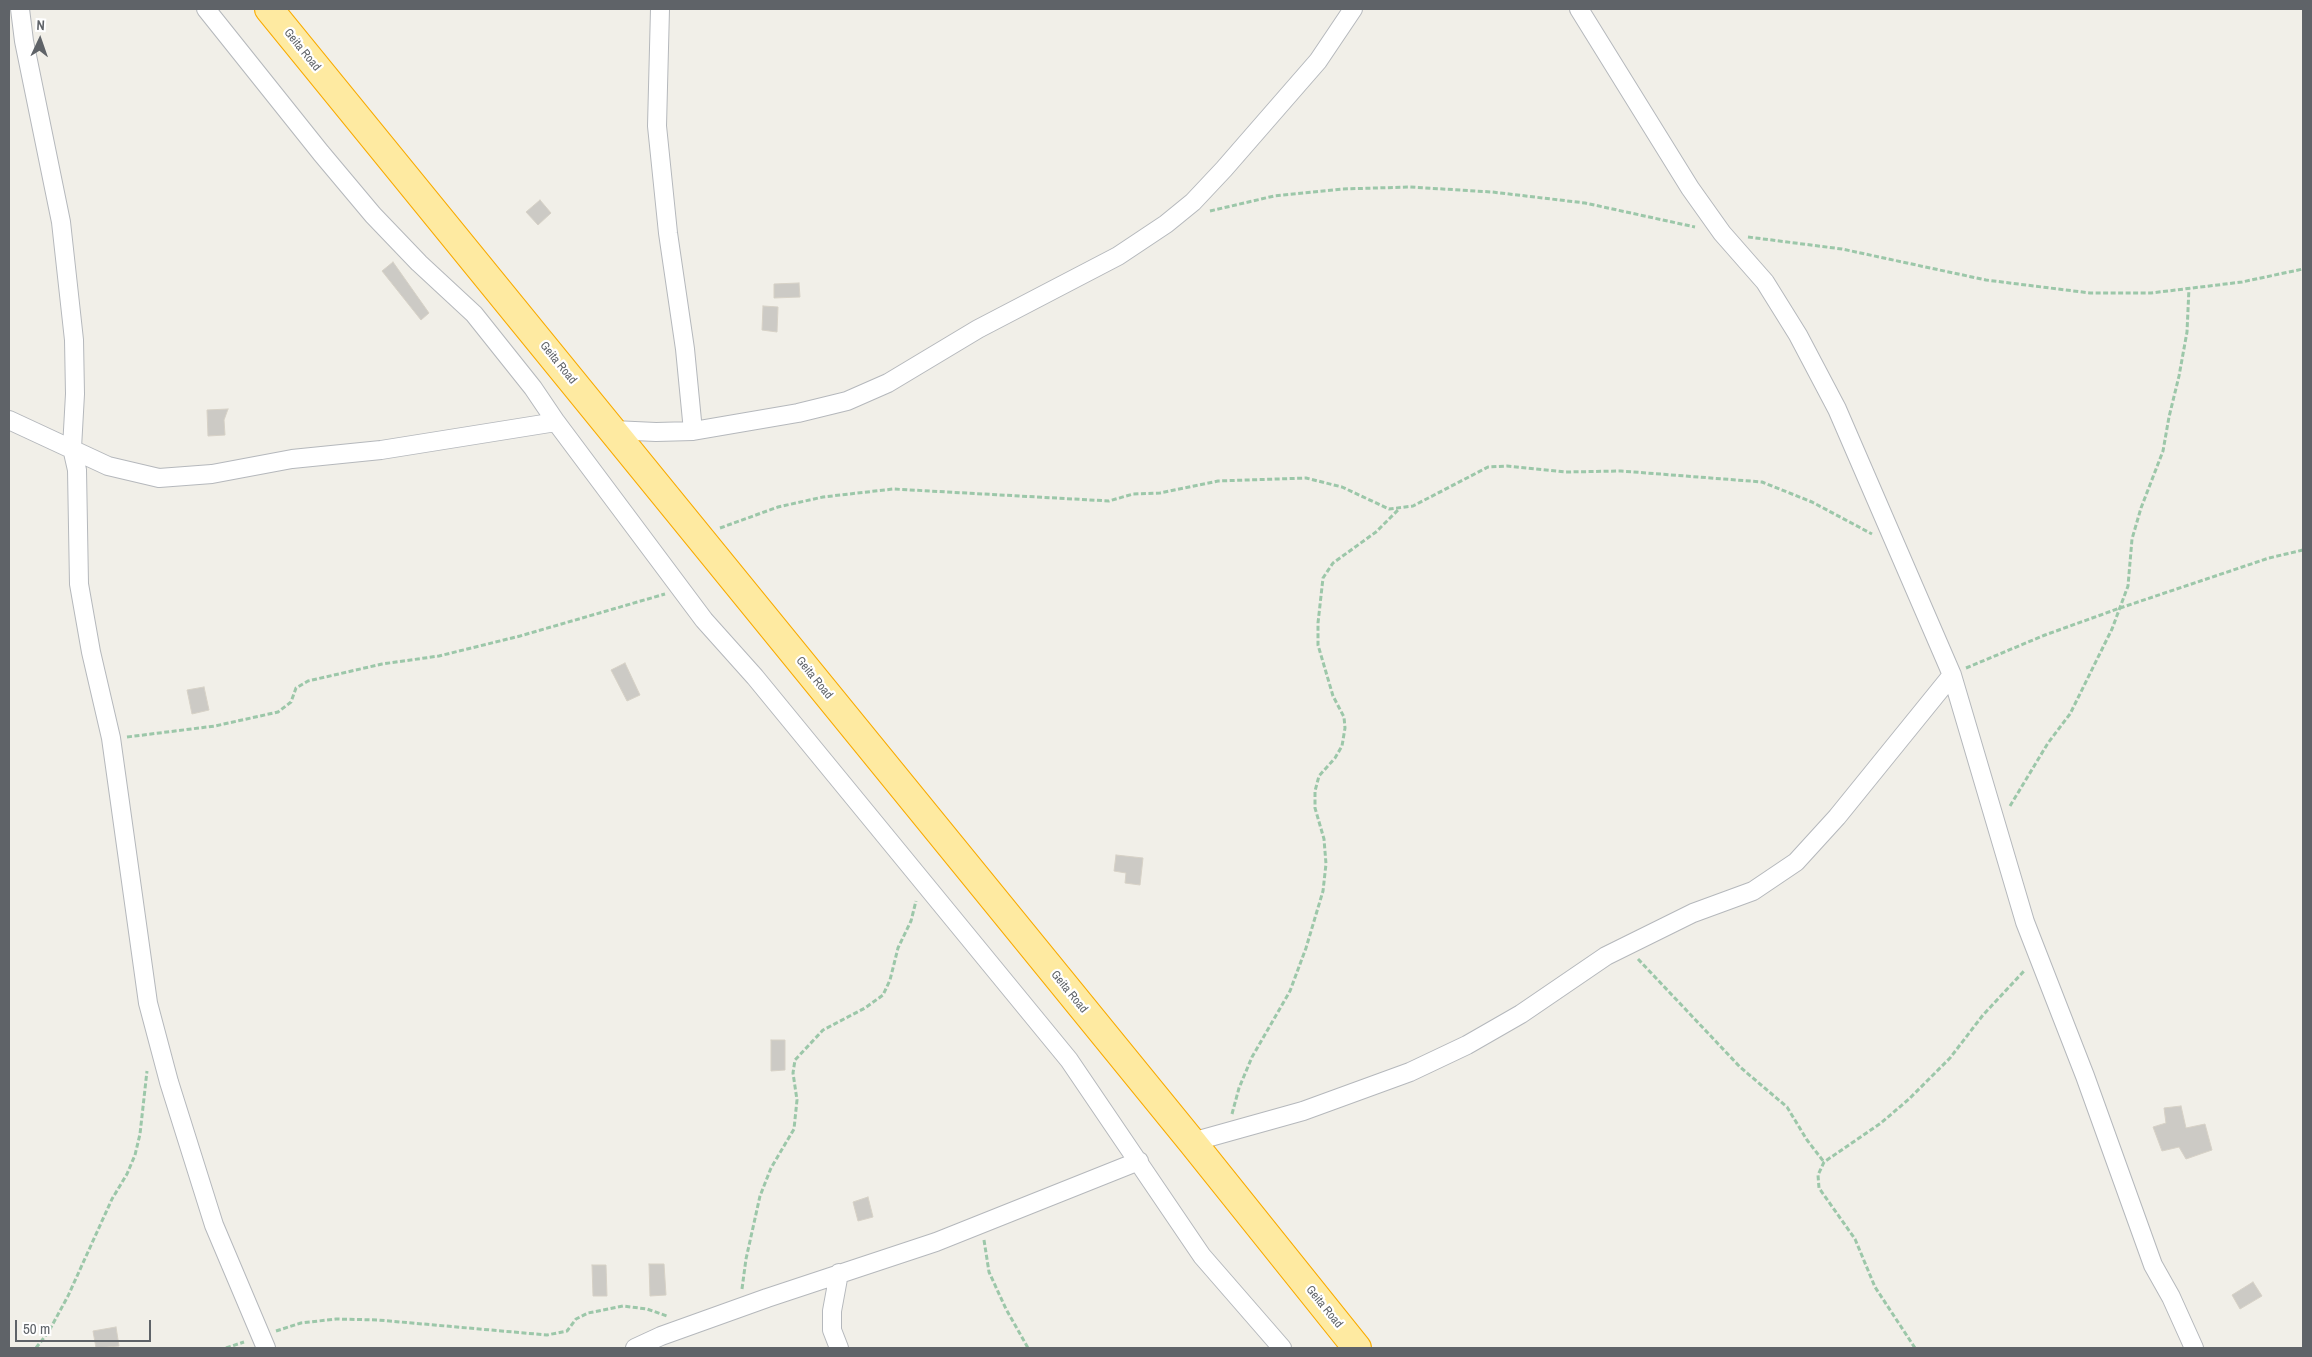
<!DOCTYPE html>
<style>
body{margin:0}
#map{position:relative;width:2312px;height:1357px;overflow:hidden;background:#f1efe8;font-family:"Archivo Narrow",sans-serif}
canvas{display:block}
.frame{position:absolute;inset:0;border:10px solid #5f6368;pointer-events:none}
.north{position:absolute;left:15px;top:15px;width:50px;height:50px;-webkit-text-stroke:4px #fff;paint-order:stroke;rotate:3deg;font-size:14px;font-weight:700;line-height:20px;text-align:center;color:#5f6368}
.north::after{content:'';display:block;margin:auto;width:18px;height:22px;background:#5f6368;clip-path:polygon(50% 0,100% 100%,50% 72%,0 100%)}
.scale{position:absolute;left:15px;top:1320px;width:136px;height:22px;box-sizing:border-box;border:2px solid #5f6368;border-top:0;padding-left:6px;font-size:15px;line-height:18px;white-space:nowrap;color:#5f6368;-webkit-text-stroke:4px #fff;paint-order:stroke}
</style>
<div id="map">
<canvas width="2312" height="1357"></canvas>
<div class="frame"></div>
<div class="north">N</div>
<div class="scale">50 m</div>
</div>
<script>
const context = document.querySelector('canvas').getContext('2d');
context.lineJoin = 'round';
function paint(path, color) {
  context.fillStyle = color;
  context.fill(path, 'evenodd');
}
function shape(rows) {
  const path = new Path2D();
  for (const r of rows) {
    path.moveTo(r[0], r[1]);
    for (let i = 2; i < r.length; i += 2) path.lineTo(r[i], r[i + 1]);
  }
  return path;
}
function stroke(path, color, width, dash) {
  context.strokeStyle = color;
  context.lineWidth = width;
  context.lineCap = dash ? 'butt' : 'round';
  context.setLineDash(dash || []);
  context.stroke(path);
}
function drawText(font, color, halo, rows, align = 'center') {
  context.font = font + ' "Archivo Narrow",sans-serif';
  context.lineWidth = 4.5;
  context.setLineDash([]);
  context.textBaseline = 'middle';
  context.strokeStyle = halo;
  context.fillStyle = color;
  for (const [text, x, y, turn = 0] of rows) {
    context.save();
    context.translate(x, y);
    context.rotate((+turn || 0) * Math.PI / 180);
    context.textAlign = isNaN(turn) ? turn : align;
    if (halo) context.strokeText(text, 0, 0);
    context.fillText(text, 0, 0);
    context.restore();
  }
}
const building = shape([
 [540,200,551,213,538,225,526,212,540,200],
 [393,262,429,313,421,320,382,271,393,262],
 [799,283,800,297,774,298,774,284,799,283],
 [763,306,778,307,777,332,762,330,763,306],
 [228,409,224,420,225,435,208,436,207,410,228,409],
 [625,663,640,695,627,701,611,670,625,663],
 [204,687,209,710,192,714,187,690,204,687],
 [1116,855,1143,858,1140,885,1125,883,1126,873,1114,871,1116,855],
 [771,1040,785,1040,785,1070,771,1071,771,1040],
 [2181,1106,2186,1128,2205,1124,2212,1150,2186,1159,2179,1147,2162,1151,2153,1127,2166,1123,2164,1108,2181,1106],
 [868,1197,873,1217,858,1221,853,1202,868,1197],
 [649,1264,664,1264,666,1295,650,1296,649,1264],
 [592,1265,606,1265,607,1296,593,1296,592,1265],
 [2253,1282,2262,1296,2240,1309,2232,1295,2253,1282],
 [116,1327,119,1346,96,1348,93,1331,116,1327]
]);
paint(building, '#cccac5');
stroke(building, '#d6d1c6', 1);
const minor = shape([
 [20,9,24,41,61,222,74,340,75,394,72,448,77,470,79,584,91,652,111,738,148,1003,169,1082,214,1225,266,1348],
 [206,9,321,153,373,215,419,263,474,314,533,388,556,422,704,620,755,677,1069,1060,1202,1256,1282,1348],
 [660,9,657,126,668,233,685,349,693,431],
 [1579,9,1690,188,1722,233,1765,282,1798,335,1837,409,1952,675,2025,922,2085,1076,2153,1265,2171,1297,2194,1348],
 [9,420,108,466,159,478,212,474,292,459,381,450,556,422],
 [613,430,656,432,693,431,798,413,847,401,888,383,978,329,1118,256,1166,224,1193,202,1224,169,1318,61,1353,9],
 [1192,1142,1303,1111,1410,1072,1467,1045,1521,1014,1606,956,1693,913,1753,891,1796,862,1837,817,1952,675],
 [635,1348,661,1336,767,1298,936,1242,1139,1161],
 [839,1348,832,1330,832,1311,839,1273]
]);
const trunk = shape([
 [269,9,1192,1142,1357,1348]
]);
stroke(minor, '#b5b8bc', 20);
stroke(trunk, '#f9ab00', 30);
stroke(shape([
 [1210,211,1274,196,1342,189,1410,187,1492,192,1585,203,1695,227],
 [1748,237,1842,249,1986,280,2090,293,2151,293,2242,282,2303,269],
 [720,528,778,507,823,497,893,489,1109,501,1133,494,1160,493,1218,481,1306,478,1342,487,1389,509,1413,506,1488,467,1507,466,1566,472,1621,471,1762,482,1812,502,1872,534],
 [1966,668,2045,635,2120,608,2269,558,2303,550],
 [127,737,215,726,278,712,291,702,296,688,308,681,382,664,439,656,520,636,665,594],
 [2010,806,2048,743,2070,714,2112,629,2128,586,2132,539,2141,508,2163,451,2169,417,2179,376,2187,332,2189,288],
 [1638,959,1740,1067,1787,1107,1807,1140,1824,1162],
 [1232,1114,1239,1088,1252,1057,1290,991,1306,948,1323,891,1326,864,1324,839,1315,808,1315,791,1319,776,1335,758,1342,746,1345,728,1344,717,1333,696,1318,645,1318,623,1323,578,1333,563,1376,532,1399,509],
 [984,1240,989,1272,1006,1309,1028,1348],
 [742,1289,746,1259,760,1196,771,1168,794,1129,797,1100,793,1073,795,1060,823,1030,865,1008,883,995,890,980,898,948,911,921,916,901],
 [276,1331,301,1323,336,1319,378,1320,547,1335,567,1331,576,1319,588,1313,623,1306,647,1309,667,1316],
 [36,1348,49,1331,68,1296,112,1199,127,1174,135,1155,140,1134,147,1071],
 [226,1348,244,1342],
 [1915,1348,1875,1287,1855,1239,1819,1188,1818,1175,1824,1162,1881,1123,1909,1099,1950,1058,1983,1015,2025,970]
]), '#9cc7a9', 3, [5, 2.5]);
stroke(minor, '#fff', 18);
stroke(trunk, '#feeaa1', 28);
drawText('12px', '#5f6368', '#fff', [
 ["Geita Road",302,50,51],
 ["Geita Road",558,363,51],
 ["Geita Road",814,678,51],
 ["Geita Road",1069,992,51],
 ["Geita Road",1324,1307,51]
]);
</script>
